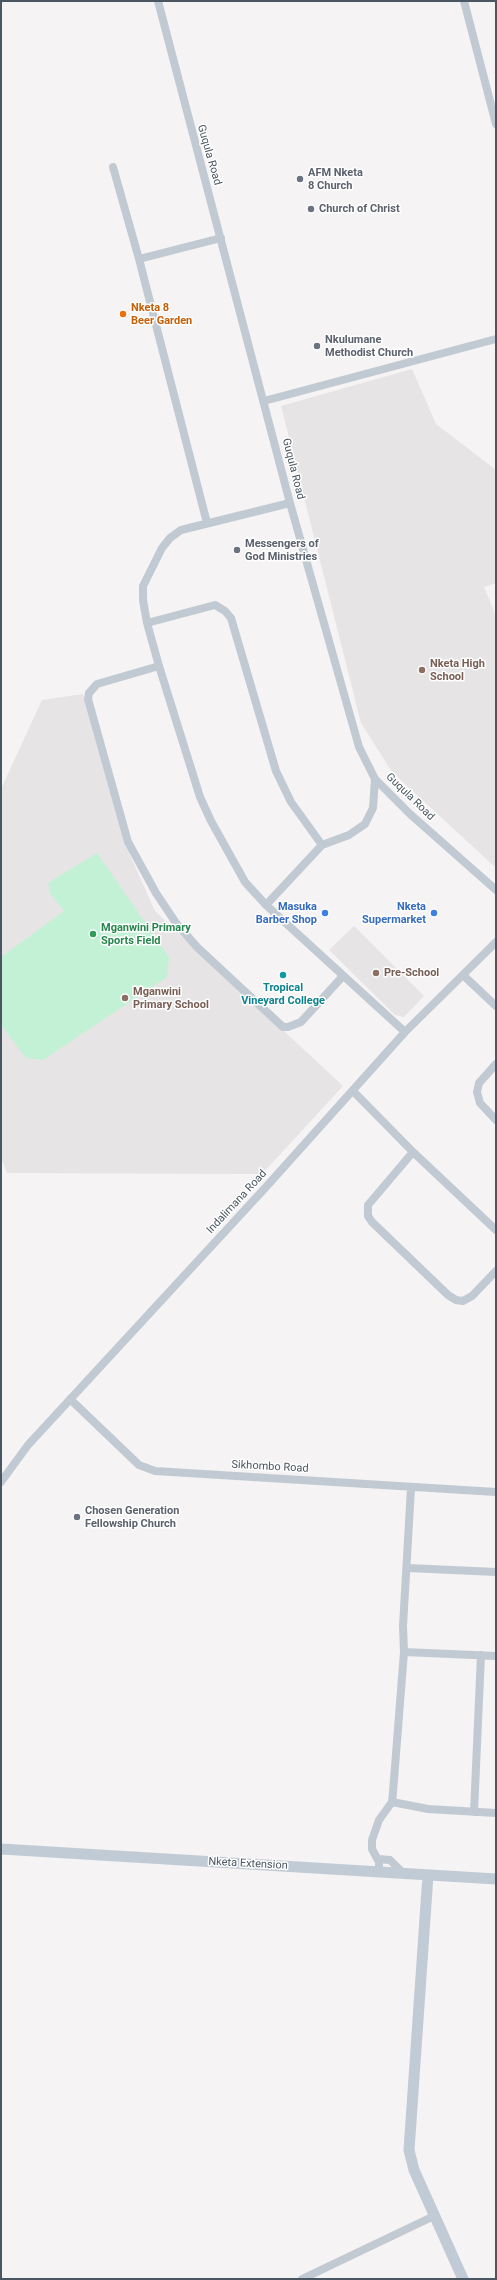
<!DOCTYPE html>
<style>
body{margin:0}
#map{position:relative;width:497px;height:2280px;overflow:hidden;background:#f5f3f3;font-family:Roboto,sans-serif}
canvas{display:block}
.frame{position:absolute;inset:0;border:2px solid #4a5661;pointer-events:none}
</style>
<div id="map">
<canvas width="497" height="2280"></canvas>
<div class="frame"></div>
</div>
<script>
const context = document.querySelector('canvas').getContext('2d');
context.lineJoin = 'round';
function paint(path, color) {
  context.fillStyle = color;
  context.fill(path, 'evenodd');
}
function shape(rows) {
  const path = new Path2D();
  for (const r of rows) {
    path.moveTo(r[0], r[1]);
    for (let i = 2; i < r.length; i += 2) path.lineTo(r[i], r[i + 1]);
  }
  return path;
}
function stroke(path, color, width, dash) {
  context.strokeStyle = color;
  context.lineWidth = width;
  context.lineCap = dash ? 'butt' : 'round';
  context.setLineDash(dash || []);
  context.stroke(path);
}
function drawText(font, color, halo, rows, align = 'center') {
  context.font = font + ' Roboto,sans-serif';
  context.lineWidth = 3;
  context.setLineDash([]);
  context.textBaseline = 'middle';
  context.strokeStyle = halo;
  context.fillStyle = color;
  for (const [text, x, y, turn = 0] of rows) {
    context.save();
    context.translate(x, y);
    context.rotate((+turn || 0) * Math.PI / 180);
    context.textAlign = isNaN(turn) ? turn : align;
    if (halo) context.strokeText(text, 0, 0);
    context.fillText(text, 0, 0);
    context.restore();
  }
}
paint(shape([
 [412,369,436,424,496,470,496,583,484,587,496,616,496,868,392,772,361,723,281,406],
 [83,694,125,844,155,911,343,1086,262,1174,7,1173,1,1157,1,789,42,700],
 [354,926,424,996,404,1017,395,1015,329,950]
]), '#e6e4e5');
paint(shape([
 [97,853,169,957,167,977,43,1060,26,1058,1,1025,1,957,64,911,50,893,48,883]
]), '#c3f1d5');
stroke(shape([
 [158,1,290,503,359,747,375,779,410,814,496,890],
 [464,1,496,124],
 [113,167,139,259],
 [264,401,496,339],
 [290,503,181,530,170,538,162,548,143,586,143,600,147,623,159,666,200,797,211,821,245,882,266,905,405,1032],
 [207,523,139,259,221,238],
 [147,623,215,605,225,611,231,618,276,771,291,802,322,845],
 [159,666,97,684,89,693,88,699,128,842,156,893,176,923,197,947,283,1027,288,1027,301,1022,343,976],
 [266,905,322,845,349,835,365,824,373,808,375,779],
 [463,975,496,1006],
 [496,1064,479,1083,477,1092,480,1103,496,1120],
 [353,1091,413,1152,496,1230],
 [413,1152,368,1205,368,1216,372,1222,448,1295,456,1300,463,1301,472,1296,496,1271],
 [70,1399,139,1465,155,1471,496,1492],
 [1,1482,28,1445,266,1187,405,1032,496,942],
 [408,1568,496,1572],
 [404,1652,496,1656],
 [392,1802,428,1809,496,1813],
 [474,1812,481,1655],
 [378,1859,390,1860,404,1874],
 [379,1872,379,1862,372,1849,372,1840,379,1820,392,1802,393,1792,404,1652,403,1626,411,1488],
 [302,2279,434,2216]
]), '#c1cad2', 8);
stroke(shape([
 [1,1849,496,1879],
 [428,1875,409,2150,414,2170,463,2279]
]), '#c1cbd6', 11);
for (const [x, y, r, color] of [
 [300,179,4,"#6b7280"],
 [311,209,4,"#6b7280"],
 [123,314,4,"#e8710a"],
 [317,346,4,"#6b7280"],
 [237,550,4,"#6b7280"],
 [422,670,4,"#8d6e63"],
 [325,913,4,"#3f7fe0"],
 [434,913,4,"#3f7fe0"],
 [93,934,4,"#2e9e5b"],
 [376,973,4,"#8d6e63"],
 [283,975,4,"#0f9aa8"],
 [125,998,4,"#8d6e63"],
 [77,1517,4,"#6b7280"]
]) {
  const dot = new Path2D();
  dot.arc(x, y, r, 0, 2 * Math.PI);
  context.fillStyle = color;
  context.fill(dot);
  stroke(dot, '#fff', 1.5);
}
drawText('11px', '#4a5661', '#fff', [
 ["Guqula Road",209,155,74],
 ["Guqula Road",293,469,76],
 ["Guqula Road",410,797,44],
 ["Indalimana Road",237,1202,-47],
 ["Sikhombo Road",270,1467,3],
 ["Nketa Extension",248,1864,3]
]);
drawText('bold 11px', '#5b616d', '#fff', [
 ["AFM Nketa",308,173],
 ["8 Church",308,186],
 ["Church of Christ",319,209],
 ["Nkulumane",325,340],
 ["Methodist Church",325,353],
 ["Messengers of",245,544],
 ["God Ministries",245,557],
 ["Chosen Generation",85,1511],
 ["Fellowship Church",85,1524]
], 'left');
drawText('bold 11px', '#c56008', '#fff', [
 ["Nketa 8",131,308],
 ["Beer Garden",131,321]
], 'left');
drawText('bold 11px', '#785e54', '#fff', [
 ["Nketa High",430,664],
 ["School",430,677],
 ["Pre-School",384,973],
 ["Mganwini",133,992],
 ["Primary School",133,1005]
], 'left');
drawText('bold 11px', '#366cbe', '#fff', [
 ["Masuka",317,907],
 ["Barber Shop",317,920],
 ["Nketa",426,907],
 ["Supermarket",426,920]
], 'right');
drawText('bold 11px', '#27864d', '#fff', [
 ["Mganwini Primary",101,928],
 ["Sports Field",101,941]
], 'left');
drawText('bold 11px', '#0d838f', '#fff', [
 ["Tropical",283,988],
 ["Vineyard College",283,1001]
]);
</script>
